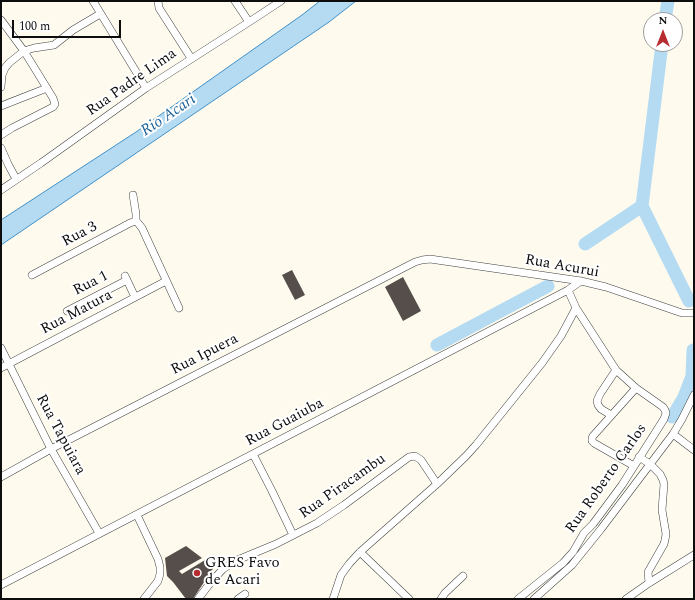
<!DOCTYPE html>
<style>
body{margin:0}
#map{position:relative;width:695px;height:600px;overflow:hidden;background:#fefbee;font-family:Spectral,serif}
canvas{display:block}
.frame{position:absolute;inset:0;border:2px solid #0d0d0d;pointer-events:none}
.north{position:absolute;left:643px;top:12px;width:40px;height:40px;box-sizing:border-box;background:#fff;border:1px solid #9e9e9e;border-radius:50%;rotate:0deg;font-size:11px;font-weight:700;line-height:16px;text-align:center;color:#0d0d0d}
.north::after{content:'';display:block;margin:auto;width:14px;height:18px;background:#b62c31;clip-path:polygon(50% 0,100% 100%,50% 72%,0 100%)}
.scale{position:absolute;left:12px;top:20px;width:109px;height:18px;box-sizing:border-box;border:2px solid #0d0d0d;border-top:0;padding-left:5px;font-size:12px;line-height:14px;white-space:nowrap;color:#0d0d0d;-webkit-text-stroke:3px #fff;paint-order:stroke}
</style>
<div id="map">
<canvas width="695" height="600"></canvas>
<div class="frame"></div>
<div class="north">N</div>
<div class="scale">100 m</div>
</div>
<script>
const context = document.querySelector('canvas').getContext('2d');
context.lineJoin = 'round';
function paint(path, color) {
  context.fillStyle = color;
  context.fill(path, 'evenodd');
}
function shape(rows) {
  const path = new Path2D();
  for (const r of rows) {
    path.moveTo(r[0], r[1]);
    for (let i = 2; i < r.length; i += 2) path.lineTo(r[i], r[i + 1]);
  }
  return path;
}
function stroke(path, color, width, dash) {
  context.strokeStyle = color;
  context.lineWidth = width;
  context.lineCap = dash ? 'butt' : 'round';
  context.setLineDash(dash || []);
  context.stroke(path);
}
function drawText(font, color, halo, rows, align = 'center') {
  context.font = font + ' Spectral,serif';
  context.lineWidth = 4;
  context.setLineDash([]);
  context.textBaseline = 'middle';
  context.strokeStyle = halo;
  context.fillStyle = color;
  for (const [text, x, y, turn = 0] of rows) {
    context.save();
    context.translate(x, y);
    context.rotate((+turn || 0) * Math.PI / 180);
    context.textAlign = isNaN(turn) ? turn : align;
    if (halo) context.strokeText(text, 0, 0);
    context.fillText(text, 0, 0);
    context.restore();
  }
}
const water = shape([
 [320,1,356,1,329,22,1,245,1,220,136,132,302,15,320,1]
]);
paint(water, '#b5dbf3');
stroke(water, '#408fc6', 1);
stroke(shape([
 [665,20,668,1],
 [662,44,642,206,689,301],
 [585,244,642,206],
 [437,345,548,286],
 [672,417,684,397,692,376,693,350]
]), '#b5dbf3', 13);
paint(shape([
 [292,270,305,295,295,300,282,275],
 [403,277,421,311,403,321,385,287],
 [186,546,202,558,179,571,182,574,205,560,214,567,193,599,186,599,173,582,167,576,165,558]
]), '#554e4a');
const minor = shape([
 [93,1,146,88],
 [158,1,159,8,191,58],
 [235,1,249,22],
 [1,20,24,51,53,98,55,104,53,107,12,128,1,135],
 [1,87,2,75,5,68,9,63,24,51,34,48,54,45,73,30,100,14],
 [1,106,47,88],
 [1,148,8,164,16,179],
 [1,190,41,163,146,88,249,22,281,1],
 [133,195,136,214,136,221],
 [32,275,130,223,136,221,138,223,142,228,179,308],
 [125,276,135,297],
 [67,311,127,280],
 [1,348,51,449,99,533],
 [1,368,166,281],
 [611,415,601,409,598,405,597,401,600,394,616,370],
 [673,434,694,450],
 [253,454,272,491,293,535],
 [639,457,650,464,660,474,663,480,664,484,662,510,666,534,665,540,664,544,648,572,649,583],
 [634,466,594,443,592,441,592,438,593,436,636,388],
 [1,477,51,449,415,262,422,260,430,259,581,281,606,287,682,313,694,313],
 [137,515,158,559,160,567,160,574,158,581,144,599],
 [360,552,409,599],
 [1,585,568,290,581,281],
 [198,599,211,582,223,569,235,561,276,544,317,523,344,505,409,457,415,456,421,460,437,484],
 [238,599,245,594],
 [333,599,341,575,349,564,360,552,437,484,466,456,476,445,542,363,561,336,576,308],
 [441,599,445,593,463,576],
 [518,599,563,563,573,552,584,533,593,524,622,485,664,419,666,413,665,410,663,407,636,388,616,370,576,308,568,290],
 [534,599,572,565,601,529,673,434,682,419,694,395],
 [626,599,649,583,694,555]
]);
stroke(minor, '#404040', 8);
stroke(minor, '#fff', 7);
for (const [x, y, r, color] of [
 [197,573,4,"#b62c31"]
]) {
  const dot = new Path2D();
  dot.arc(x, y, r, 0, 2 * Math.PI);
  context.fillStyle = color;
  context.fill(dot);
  stroke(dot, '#fff', 1.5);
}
drawText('15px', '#0d0d0d', '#fff', [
 ["Rua Padre Lima",132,83,-35],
 ["Rua 3",80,235,-28],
 ["Rua Acurui",562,267,10],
 ["Rua 1",91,284,-27],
 ["Rua Matura",77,313,-28],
 ["Rua Ipuera",205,355,-27],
 ["Rua Guaiuba",285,423,-28],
 ["Rua Tapuiara",60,435,62],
 ["Rua Roberto Carlos",607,479,-55],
 ["Rua Piracambu",343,487,-35]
]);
drawText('15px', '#0d0d0d', '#fff', [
 ["GRES Favo",205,564],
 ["de Acari",205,581]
], 'left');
drawText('italic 16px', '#1d6198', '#fff', [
 ["Rio Acari",169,116,-34]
]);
</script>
